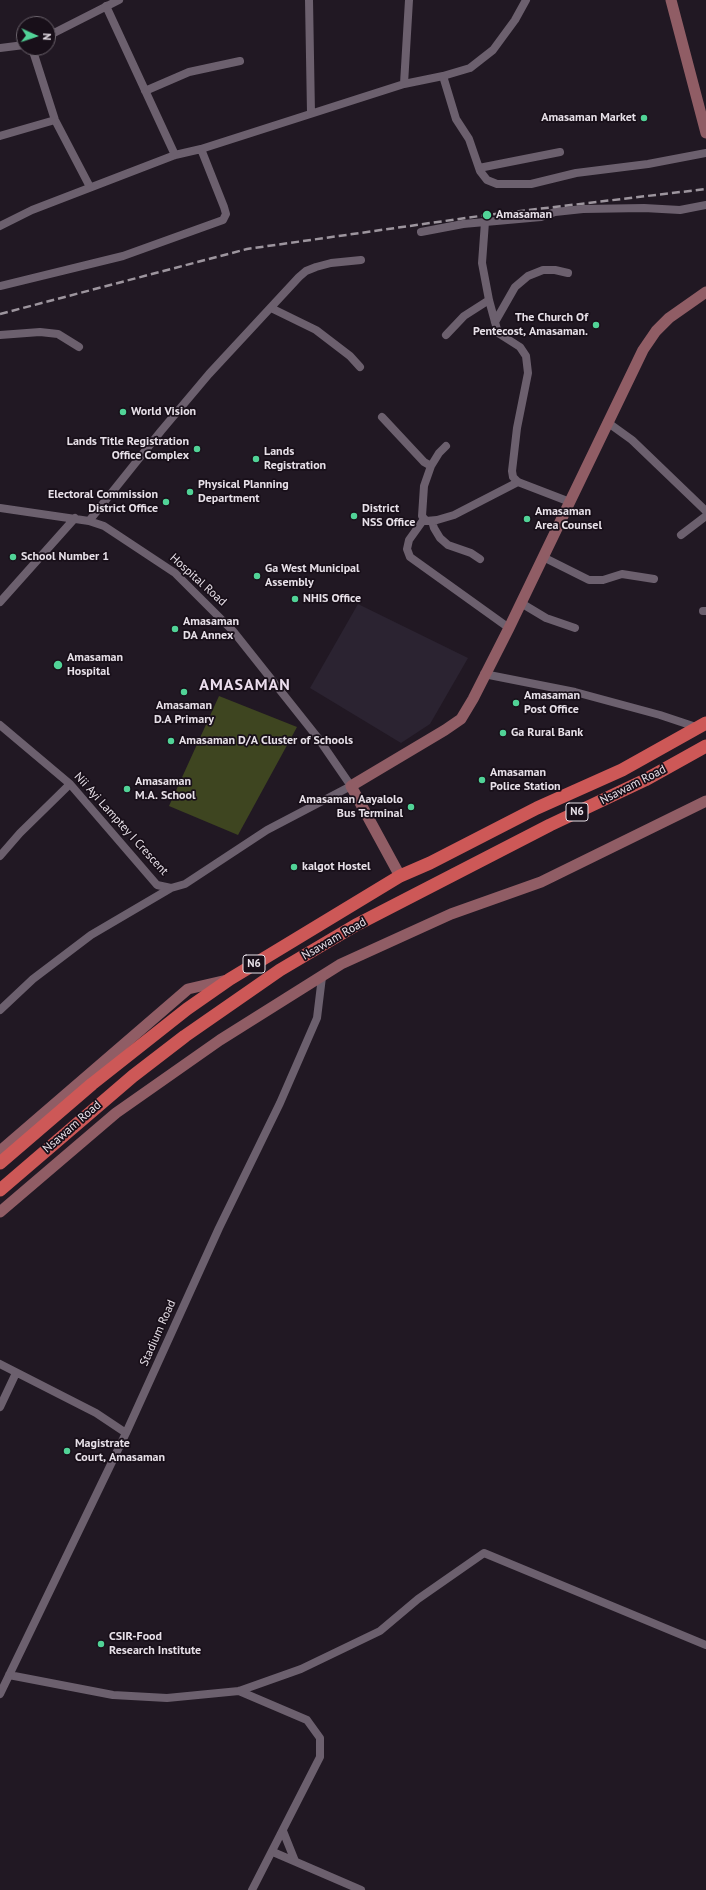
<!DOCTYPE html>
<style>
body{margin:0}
#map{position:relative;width:706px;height:1890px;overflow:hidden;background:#211823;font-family:"PT Sans",sans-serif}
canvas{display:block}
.north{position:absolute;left:16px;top:16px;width:40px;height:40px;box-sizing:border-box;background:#180f19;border:1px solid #6b636c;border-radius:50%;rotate:93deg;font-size:11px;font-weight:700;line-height:16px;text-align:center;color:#e7e0e8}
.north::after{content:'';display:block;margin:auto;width:14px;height:18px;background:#51d397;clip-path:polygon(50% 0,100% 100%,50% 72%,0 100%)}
</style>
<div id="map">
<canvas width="706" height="1890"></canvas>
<div class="north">N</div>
</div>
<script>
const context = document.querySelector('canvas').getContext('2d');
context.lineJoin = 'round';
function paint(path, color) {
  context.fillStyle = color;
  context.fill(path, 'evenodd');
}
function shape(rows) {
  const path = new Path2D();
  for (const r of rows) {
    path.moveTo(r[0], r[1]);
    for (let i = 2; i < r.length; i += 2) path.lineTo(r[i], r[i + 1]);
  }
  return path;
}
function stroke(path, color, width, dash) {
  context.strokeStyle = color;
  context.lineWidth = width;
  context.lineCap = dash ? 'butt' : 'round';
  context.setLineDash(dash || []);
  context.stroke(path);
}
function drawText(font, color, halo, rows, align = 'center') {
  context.font = font + ' "PT Sans",sans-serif';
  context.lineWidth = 3.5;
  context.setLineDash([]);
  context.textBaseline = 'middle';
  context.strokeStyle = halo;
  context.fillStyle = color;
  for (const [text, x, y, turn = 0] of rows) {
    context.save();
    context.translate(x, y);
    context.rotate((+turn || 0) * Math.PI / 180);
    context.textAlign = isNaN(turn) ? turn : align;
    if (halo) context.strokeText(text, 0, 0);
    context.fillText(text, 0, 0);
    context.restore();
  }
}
paint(shape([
 [358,604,468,658,430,724,401,743,310,688]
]), '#2b2331');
paint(shape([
 [219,696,297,727,238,835,169,806]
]), '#3e4520');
stroke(shape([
 [309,0,311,113],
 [106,6,175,155],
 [48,36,119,0],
 [0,48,24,45],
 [32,48,55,120,90,187],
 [443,76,470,68,493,50,515,20,526,0],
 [404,84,409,0],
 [145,91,189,72,240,61],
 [0,136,55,120],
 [479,168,560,152],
 [485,222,482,263,489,300,498,333,520,347,526,356,528,373,517,428,512,471,513,477,518,482,570,502],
 [0,226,32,210,175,155,201,149,404,84,443,76,456,119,469,139,480,171,487,180,497,184,531,184,576,173,648,164,706,153],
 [421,232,463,224,541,217,555,212,583,209,644,208,680,210,706,205],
 [0,286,123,256,223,220,226,214,224,207,201,149],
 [271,308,316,330,350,356,360,367],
 [495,322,515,287,528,276,543,270,555,270,568,273],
 [0,335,40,332,58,334,79,347],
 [446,335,464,316,489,300],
 [382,417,424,462,431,466],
 [607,422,632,440,706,511],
 [446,446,439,453,431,466,424,486,422,516,426,521,437,520,454,515,518,482],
 [0,508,89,521,104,526,175,573,233,631,318,738,351,786,267,830,185,884,171,888,91,935,33,979,0,1010],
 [424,519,409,540,407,549,410,557,509,628],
 [89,521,161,431,209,374,299,277,306,271,316,267,331,263,361,260],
 [432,521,434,528,440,538,448,545,471,553,480,559],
 [681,535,706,516],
 [543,557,589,580,603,580,622,574,654,579],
 [0,602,75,518],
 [521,603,546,618,575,628],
 [703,611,706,611],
 [484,674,575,692,660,715,699,728],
 [0,725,70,784,157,885,171,888],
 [0,856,20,833,70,784],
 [0,1364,96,1413,126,1433],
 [0,1407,16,1373],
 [9,1675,113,1695,167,1698,239,1691,301,1669,380,1631,418,1599,484,1553,706,1645],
 [239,1691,307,1720,320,1738,320,1757,252,1890],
 [0,1694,126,1433,219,1228,280,1103,317,1018,322,977],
 [283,1831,295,1861],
 [273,1852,361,1890]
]), '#6c606e', 8);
stroke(shape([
 [671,0,706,133],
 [400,876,351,786,445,730,461,719,473,699,509,628,643,350,656,331,669,318,706,292],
 [0,1151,188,989,227,980],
 [0,1212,116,1113,220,1040,341,964,451,914,541,882,706,801]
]), '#905d65', 11);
stroke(shape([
 [0,1163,92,1084,187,1009,230,979,400,876,430,863,537,808,622,770,706,723],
 [0,1190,133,1076,185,1036,280,970,356,925,550,825,645,780,706,746]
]), '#cd5857', 13);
stroke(shape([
 [0,314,247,249,487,215,706,189]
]), '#9d959e', 2.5, [8, 4]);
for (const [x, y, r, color] of [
 [644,118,4,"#51d397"],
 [487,215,5,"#51d397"],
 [596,325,4,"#51d397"],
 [123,412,4,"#51d397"],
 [197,449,4,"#51d397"],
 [256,459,4,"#51d397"],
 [190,492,4,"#51d397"],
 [166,502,4,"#51d397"],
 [354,516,4,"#51d397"],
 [527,519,4,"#51d397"],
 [13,557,4,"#51d397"],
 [257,576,4,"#51d397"],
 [295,599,4,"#51d397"],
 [175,629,4,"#51d397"],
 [58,665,5,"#51d397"],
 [184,692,4,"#51d397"],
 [516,703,4,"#51d397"],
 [503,733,4,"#51d397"],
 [171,741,4,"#51d397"],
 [482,780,4,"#51d397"],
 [127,789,4,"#51d397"],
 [411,807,4,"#51d397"],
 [294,867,4,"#51d397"],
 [67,1451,4,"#51d397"],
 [101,1644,4,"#51d397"]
]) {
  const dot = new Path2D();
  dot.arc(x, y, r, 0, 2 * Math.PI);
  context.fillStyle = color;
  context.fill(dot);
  stroke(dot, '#180f19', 1.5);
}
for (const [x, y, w] of [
 [577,812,22],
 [254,964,22]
]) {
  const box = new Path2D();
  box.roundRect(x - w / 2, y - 9, w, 18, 3);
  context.fillStyle = '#180f19';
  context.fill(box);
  stroke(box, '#e7e0e8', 1);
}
drawText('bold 11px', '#e7e0e8', null, [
 ["N6",577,812],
 ["N6",254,964]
]);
drawText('bold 12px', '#e7e0e8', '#180f19', [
 ["Amasaman Market",636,118,"right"],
 ["Amasaman",496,215],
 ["The Church Of",588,318,"right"],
 ["Pentecost, Amasaman.",588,332,"right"],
 ["World Vision",131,412],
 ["Lands Title Registration",189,442,"right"],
 ["Office Complex",189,456,"right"],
 ["Lands",264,452],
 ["Registration",264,466],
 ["Physical Planning",198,485],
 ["Department",198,499],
 ["Electoral Commission",158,495,"right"],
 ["District Office",158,509,"right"],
 ["District",362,509],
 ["NSS Office",362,523],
 ["Amasaman",535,512],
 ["Area Counsel",535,526],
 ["School Number 1",21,557],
 ["Ga West Municipal",265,569],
 ["Assembly",265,583],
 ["NHIS Office",303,599],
 ["Amasaman",183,622],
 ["DA Annex",183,636],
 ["Amasaman",67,658],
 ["Hospital",67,672],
 ["Amasaman",524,696],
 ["Post Office",524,710],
 ["Amasaman",184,706,"center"],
 ["D.A Primary",184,720,"center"],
 ["Ga Rural Bank",511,733],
 ["Amasaman D/A Cluster of Schools",179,741],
 ["Amasaman",490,773],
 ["Police Station",490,787],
 ["Amasaman",135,782],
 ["M.A. School",135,796],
 ["Amasaman Aayalolo",403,800,"right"],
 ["Bus Terminal",403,814,"right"],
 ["kalgot Hostel",302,867],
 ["Magistrate",75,1444],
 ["Court, Amasaman",75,1458],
 ["CSIR-Food",109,1637],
 ["Research Institute",109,1651]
], 'left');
drawText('12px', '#e7e0e8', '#180f19', [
 ["Hospital Road",198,580,42],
 ["Nsawam Road",633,785,-27],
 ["Nii Ayi Lamptey I Crescent",121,824,48],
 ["Nsawam Road",334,939,-30],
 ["Nsawam Road",72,1127,-41],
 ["Stadium Road",158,1333,-66]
]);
context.letterSpacing = '1px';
drawText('bold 16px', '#ebdded', '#180f19', [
 ["AMASAMAN",245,685]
]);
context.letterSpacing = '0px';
</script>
